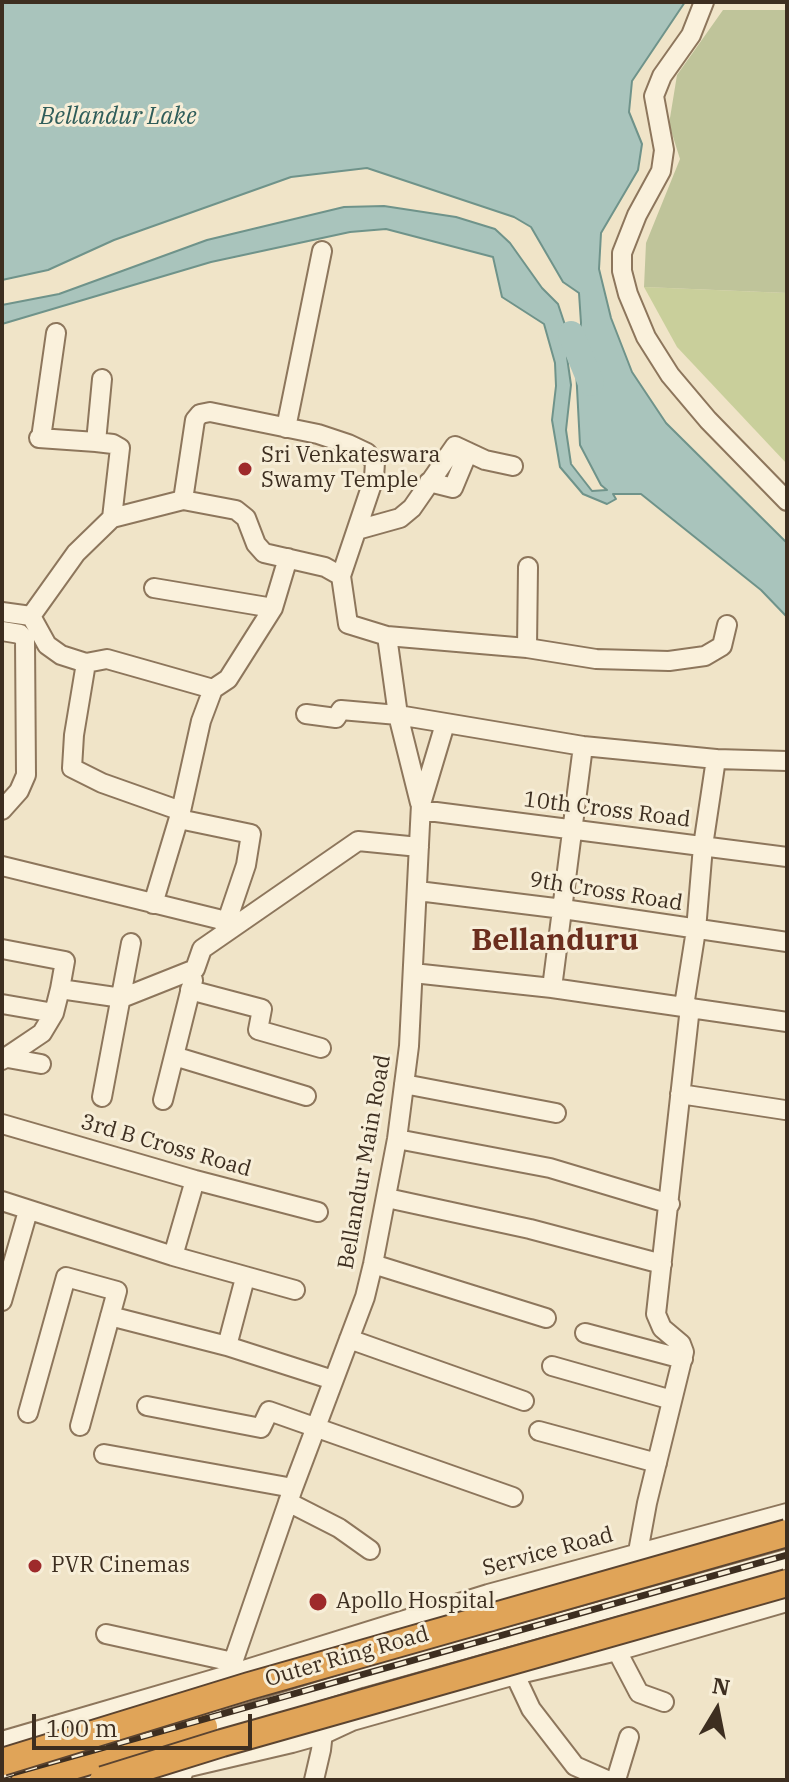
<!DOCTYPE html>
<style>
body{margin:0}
#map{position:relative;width:789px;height:1782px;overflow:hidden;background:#f0e4c8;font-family:"IBM Plex Serif",serif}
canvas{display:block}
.frame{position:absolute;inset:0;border:4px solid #3d2e20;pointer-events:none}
.north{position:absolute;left:677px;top:1670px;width:80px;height:80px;-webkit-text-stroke:6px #f7eed8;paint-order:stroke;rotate:10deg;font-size:22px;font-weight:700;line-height:32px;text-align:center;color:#3d2e20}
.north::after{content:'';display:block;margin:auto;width:28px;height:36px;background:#3d2e20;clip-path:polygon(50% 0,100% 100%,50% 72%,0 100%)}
.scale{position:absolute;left:32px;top:1714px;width:220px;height:36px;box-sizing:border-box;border:4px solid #3d2e20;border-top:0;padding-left:10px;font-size:24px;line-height:28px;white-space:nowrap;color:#3d2e20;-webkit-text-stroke:6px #f7eed8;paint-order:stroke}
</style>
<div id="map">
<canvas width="789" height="1782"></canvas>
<div class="frame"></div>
<div class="north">N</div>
<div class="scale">100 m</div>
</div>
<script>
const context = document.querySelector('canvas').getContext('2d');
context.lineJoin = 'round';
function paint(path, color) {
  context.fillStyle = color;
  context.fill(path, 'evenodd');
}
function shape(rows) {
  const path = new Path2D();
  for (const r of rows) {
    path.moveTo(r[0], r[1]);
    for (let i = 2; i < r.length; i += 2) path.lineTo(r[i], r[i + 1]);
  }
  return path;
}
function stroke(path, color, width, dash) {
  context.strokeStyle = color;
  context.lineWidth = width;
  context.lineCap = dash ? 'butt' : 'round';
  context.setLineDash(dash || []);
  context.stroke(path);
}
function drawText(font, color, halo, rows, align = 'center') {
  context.font = font + ' "IBM Plex Serif",serif';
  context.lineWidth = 6;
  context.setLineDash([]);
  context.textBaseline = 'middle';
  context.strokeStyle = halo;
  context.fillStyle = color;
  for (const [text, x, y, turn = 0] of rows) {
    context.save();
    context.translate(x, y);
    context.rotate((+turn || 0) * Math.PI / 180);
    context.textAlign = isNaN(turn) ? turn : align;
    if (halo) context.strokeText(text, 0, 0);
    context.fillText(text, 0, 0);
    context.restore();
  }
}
paint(shape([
 [644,287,787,293,787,464,677,347]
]), '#c9cf9b');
paint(shape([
 [723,10,787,10,787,293,644,287,646,243,680,159,669,124,677,75]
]), '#bfc49a');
const water = shape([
 [2,2,685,2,632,81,629,112,642,144,638,170,601,233,599,269,611,318,632,372,666,423,787,543,787,617,761,590,641,494,613,494,616,499,607,504,583,494,560,467,552,420,556,386,555,363,544,324,502,297,493,257,386,229,350,232,211,262,2,324,2,305,59,294,207,240,344,207,384,206,456,217,495,229,510,243,542,288,558,304,571,343,567,357,571,385,566,430,571,464,592,491,607,490,601,485,580,445,576,369,581,323,579,293,563,282,531,227,514,217,367,168,291,177,114,240,48,270,2,280,2,2]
]);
paint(water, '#a9c4bc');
stroke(water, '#6f938a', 2);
stroke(shape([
 [563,327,571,334]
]), '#6f938a', 4);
stroke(shape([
 [571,334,591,383]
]), '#a9c4bc', 26);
const minor = shape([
 [704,2,691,35,662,76,654,96,664,150,661,171,637,215,622,253,622,271,628,294,646,337,670,375,708,420,787,501],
 [286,428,322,251],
 [39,438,96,442,113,444,120,448,112,518],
 [41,438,56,333],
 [96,442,102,379],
 [429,482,453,488,468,452],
 [183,500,195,420,200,414,210,412,318,434,348,444,367,453,375,462,374,478,341,576],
 [357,530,400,518,412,508,455,446,485,460,513,466],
 [154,588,273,608],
 [2,612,31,616,76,553,112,518,183,500,236,510,246,518,256,544,264,553,325,567,341,576,348,624,387,636,398,715,420,803],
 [31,616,47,645,61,655,86,663,107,659,213,689,228,679,273,608,288,558],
 [2,631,20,634,25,640,26,775,19,791,2,810],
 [387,636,527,648,596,659,669,661,705,656,722,646,727,625],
 [527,648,528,567],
 [86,663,74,735,72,768,102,783,181,811],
 [306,714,336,718,341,710,398,715,583,746,716,759,787,761],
 [421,812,436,812,787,857],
 [179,819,251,834,246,865,226,924],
 [2,866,218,919,232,927],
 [418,891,563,909,787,942],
 [153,904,181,811,201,721,213,689],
 [2,949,65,961,60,989],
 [413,973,552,988,583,746],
 [552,988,787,1022],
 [190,990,262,1009,258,1030,321,1048],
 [2,1004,54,1013],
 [684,1006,696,930,703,846,716,759],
 [174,1056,306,1096],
 [2,1057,41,1064],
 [2,1060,42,1033,54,1013,60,989,122,998,195,969,202,949,358,841,419,847],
 [404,1084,556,1113],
 [680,1094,785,1110],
 [102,1097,131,943],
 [163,1100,193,980],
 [2,1124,195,1180,318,1212],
 [397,1139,550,1168,670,1204],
 [387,1198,530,1229,662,1264],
 [2,1201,173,1256,295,1290],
 [173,1256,195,1180],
 [373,1264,546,1318],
 [2,1301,28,1211],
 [110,1316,227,1346,333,1380],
 [585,1333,683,1359],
 [349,1339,524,1401],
 [227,1346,245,1278],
 [552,1366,672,1400],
 [147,1406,261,1428,269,1411,513,1497],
 [28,1413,66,1277,117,1291,80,1426],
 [539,1431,657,1463],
 [104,1454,293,1488],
 [288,1502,339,1528,370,1550],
 [638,1552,647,1503,684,1352,681,1344,662,1328,656,1314,690,1007],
 [106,1634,233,1662],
 [617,1651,639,1693,664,1702],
 [515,1675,531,1709,575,1766,607,1780],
 [204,1727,361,1678,787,1559],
 [2,1741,228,1675,488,1594,787,1513],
 [148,1780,185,1768,292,1743,324,1734,352,1721,515,1675,617,1651,787,1602],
 [180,1780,233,1662,293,1488,365,1297,373,1264,397,1139,409,1046,421,804,445,724],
 [314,1780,321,1750,324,1723],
 [616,1780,629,1737]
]);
const highway = shape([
 [25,1780,204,1727]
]);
stroke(minor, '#8d765c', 22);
stroke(highway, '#5b4430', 30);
stroke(minor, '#faf1dc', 18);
stroke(highway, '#e0a458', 26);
const rail = shape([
 [2,1776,787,1555]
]);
stroke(rail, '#3d2e20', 7);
stroke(rail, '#f7eed8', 4, [12]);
const highwayBridge = shape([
 [2,1762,249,1686,787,1533],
 [103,1780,222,1743,787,1583]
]);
stroke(highwayBridge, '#5b4430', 30, []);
stroke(highwayBridge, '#e0a458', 26);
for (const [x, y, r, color] of [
 [245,469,8,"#9e2a2b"],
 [35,1566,8,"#9e2a2b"],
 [318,1602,10,"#9e2a2b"]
]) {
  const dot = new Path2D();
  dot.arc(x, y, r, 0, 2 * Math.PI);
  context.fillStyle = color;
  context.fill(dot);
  stroke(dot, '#f7eed8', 3);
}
drawText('22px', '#3d2e20', '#f7eed8', [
 ["Sri Venkateswara",261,456],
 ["Swamy Temple",261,481],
 ["PVR Cinemas",51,1566],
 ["Apollo Hospital",336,1602]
], 'left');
drawText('22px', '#3d2e20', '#f7eed8', [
 ["10th Cross Road",607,810,7],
 ["9th Cross Road",606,892,9],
 ["3rd B Cross Road",166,1146,16],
 ["Bellandur Main Road",365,1162,-80],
 ["Service Road",548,1552,-15],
 ["Outer Ring Road",347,1657,-16]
]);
drawText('italic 24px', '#2f5d5a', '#f7eed8', [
 ["Bellandur Lake",118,117]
]);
drawText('bold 30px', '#6b2e1e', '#f7eed8', [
 ["Bellanduru",555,941]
]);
</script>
